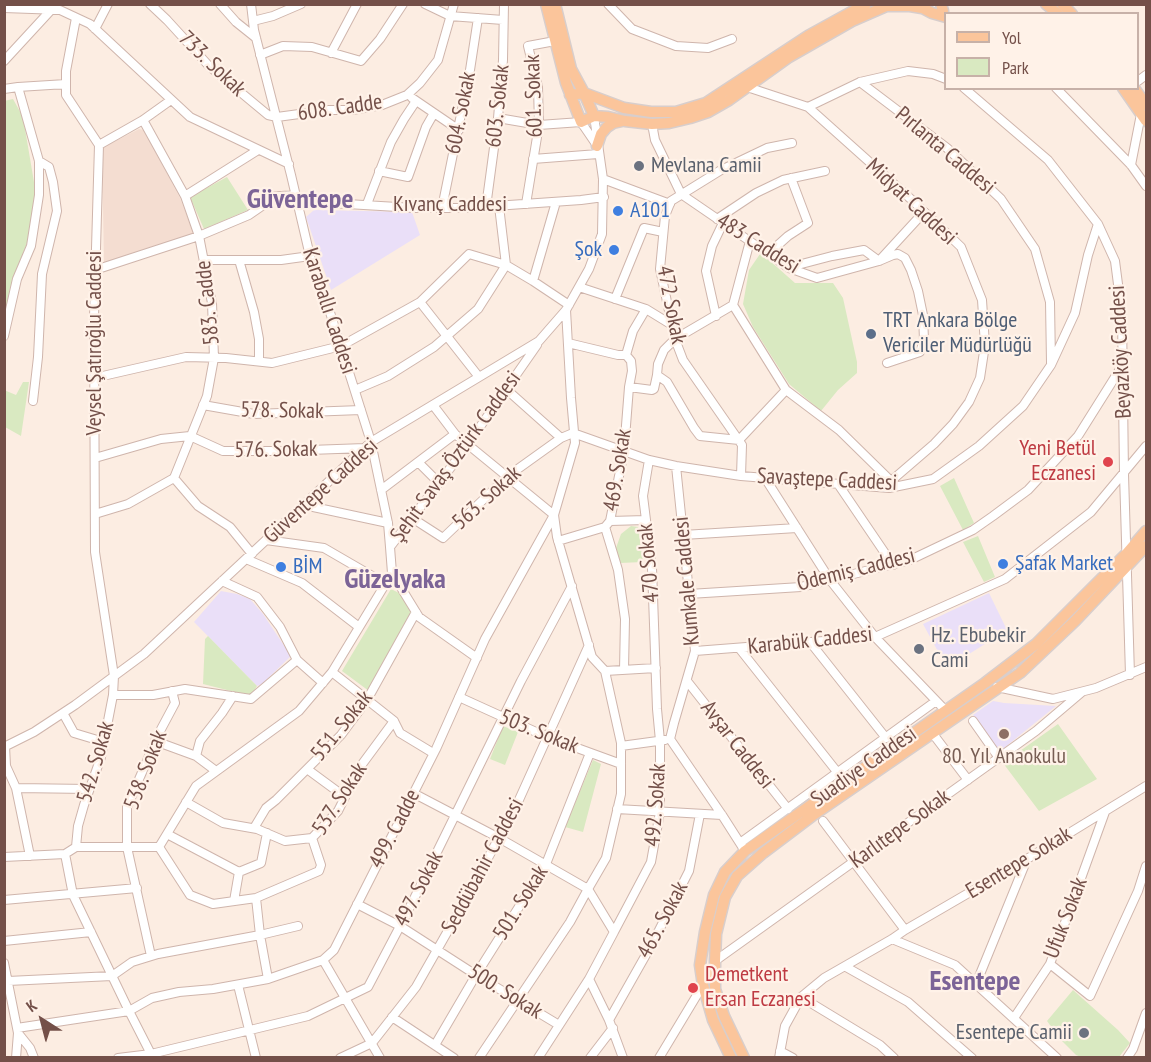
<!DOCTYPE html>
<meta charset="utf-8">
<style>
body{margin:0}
#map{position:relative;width:1151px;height:1062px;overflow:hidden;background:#fcede2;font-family:"PT Sans Narrow",sans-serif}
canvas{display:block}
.frame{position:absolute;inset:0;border:6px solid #745049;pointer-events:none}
.legend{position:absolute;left:944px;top:12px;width:195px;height:78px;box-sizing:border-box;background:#fff2e8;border:2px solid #c7b1a8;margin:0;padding:8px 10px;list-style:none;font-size:18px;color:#745049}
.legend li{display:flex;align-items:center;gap:12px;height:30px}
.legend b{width:30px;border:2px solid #c7b1a8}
.north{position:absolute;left:12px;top:990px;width:60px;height:60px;-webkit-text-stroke:4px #fff2e8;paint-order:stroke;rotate:324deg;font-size:16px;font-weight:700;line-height:24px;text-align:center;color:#745049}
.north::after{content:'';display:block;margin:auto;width:21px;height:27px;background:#745049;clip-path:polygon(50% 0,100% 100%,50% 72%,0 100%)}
</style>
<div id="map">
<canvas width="1151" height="1062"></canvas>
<div class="frame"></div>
<ul class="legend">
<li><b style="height:8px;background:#fbc59b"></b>Yol</li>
<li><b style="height:16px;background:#d9e9c1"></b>Park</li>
</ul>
<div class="north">K</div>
</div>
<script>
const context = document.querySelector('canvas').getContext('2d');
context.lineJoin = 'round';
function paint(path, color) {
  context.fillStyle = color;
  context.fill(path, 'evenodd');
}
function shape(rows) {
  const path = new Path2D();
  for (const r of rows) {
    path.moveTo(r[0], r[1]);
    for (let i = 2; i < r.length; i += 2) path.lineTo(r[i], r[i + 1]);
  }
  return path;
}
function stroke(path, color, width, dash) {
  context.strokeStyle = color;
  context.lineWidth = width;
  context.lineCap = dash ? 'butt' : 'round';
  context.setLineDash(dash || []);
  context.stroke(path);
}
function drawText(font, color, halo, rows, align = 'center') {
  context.font = font + ' "PT Sans Narrow",sans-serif';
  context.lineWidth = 4.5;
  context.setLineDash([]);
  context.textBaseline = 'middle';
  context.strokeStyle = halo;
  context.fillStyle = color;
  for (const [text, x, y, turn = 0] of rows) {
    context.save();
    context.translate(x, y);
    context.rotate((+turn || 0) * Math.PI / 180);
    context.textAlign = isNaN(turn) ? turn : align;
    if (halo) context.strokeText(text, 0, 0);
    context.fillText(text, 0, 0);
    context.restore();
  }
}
paint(shape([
 [139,129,144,130,180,198,194,234,104,263,102,148]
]), '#f4ddd1');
paint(shape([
 [314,210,412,212,420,235,331,290,306,217],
 [221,591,237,594,250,599,263,614,291,656,262,684,257,686,194,622],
 [989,593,1007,630,947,668,923,624],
 [993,701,1004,703,1056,706,999,752,973,715]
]), '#eadff8');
paint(shape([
 [13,99,23,117,35,188,32,219,27,243,10,288,5,314,4,101],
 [227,177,248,210,204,229,190,197],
 [760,254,769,260,795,283,833,283,843,298,857,362,857,373,838,390,821,411,789,384,753,327,743,304,749,270],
 [23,382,29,382,21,436,5,427,4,390,16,395],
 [954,478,974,523,963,530,940,486],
 [631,526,638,527,643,562,620,563,616,548,621,534],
 [978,536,995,577,984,582,963,542],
 [391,589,403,595,413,614,369,691,342,671],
 [208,636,257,686,251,696,203,684,205,639],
 [1058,724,1097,779,1039,811,1003,763],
 [503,726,518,732,505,765,490,759],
 [593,760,601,764,583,832,565,827],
 [1073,990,1118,1030,1130,1043,1119,1057,1081,1057,1076,1055,1060,1039,1047,1021]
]), '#d9e9c1');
const minor = shape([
 [150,4,167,20,209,66,268,115,277,117,329,110,352,110,382,105,407,95,420,83,438,60,454,4],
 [220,4,236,22,256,38],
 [251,4,254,30,291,175,310,256,328,306,371,442,388,523,390,547],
 [425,4,450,16,503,20],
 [608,4,632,29,676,46,708,48,732,39],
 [4,8,60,10,90,24,190,117,289,164],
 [253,21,273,16,301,4],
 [95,29,108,4],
 [331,53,357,4],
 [260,55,283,46,312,47,361,61,380,39,403,4],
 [4,61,51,10],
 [1138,81,1146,75],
 [860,82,947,148,1001,199,1035,249,1050,302,1051,363],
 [747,87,808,107,913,201,961,247,982,300,985,345,980,378,969,402,953,424,934,444,891,481,889,488],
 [964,88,1048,160,1098,224,1115,261,1122,315,1124,474,1130,675],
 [1056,88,1131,165,1146,186],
 [4,89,18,87,66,84],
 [412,98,459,130],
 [808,107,860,82,908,71,933,74,946,79],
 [498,118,539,125,581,122,596,144],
 [652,124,655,140,681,194,789,268,817,278,879,261,924,212],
 [99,145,143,120,171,100],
 [533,159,598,154],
 [1131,165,1141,114],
 [379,171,408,177,426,127,434,113],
 [603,179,670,204],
 [185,196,258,150],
 [297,201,414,208,466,208,581,200,604,197],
 [367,204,391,142,404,119,416,101],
 [526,204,539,125,538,87,528,46,555,41],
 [486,207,498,118,503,60,504,4],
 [442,208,470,70,478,18],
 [717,219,756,193,783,180,825,171],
 [750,241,733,305,786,390,839,430,891,481],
 [768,254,788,236,808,223,791,178],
 [204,260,281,260,310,256],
 [239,260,254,312,259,339,259,361],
 [790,267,832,256,864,250,879,261,893,255,898,254,905,258,911,270,918,291,923,315,924,340,920,352,887,363],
 [95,270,199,236,249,215,262,206,268,197,295,195],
 [533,281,556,202],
 [579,287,646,309,672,325],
 [615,299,644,228,663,232],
 [420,302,479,377],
 [733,305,675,339,664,350,658,364,657,375,667,382,694,428,700,436,739,440,786,390],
 [566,310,571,398,575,443,554,515,557,537,592,657,605,671,621,743,621,794,606,858,588,889,614,932,589,979,609,1020,623,1058],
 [716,316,706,271,712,246,723,223],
 [4,336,17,279,31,246,39,195,39,161,18,87],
 [568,343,618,355,626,355],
 [94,378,186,357,226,358,272,363,341,346,420,302,469,254,506,265,533,281,569,305],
 [629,387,652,390,654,389,657,375],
 [506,389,561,438,573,433,649,460,676,466,741,476,889,488,933,479,979,446,1023,406,1051,365,1075,313,1088,255,1098,224],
 [355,390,388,376,434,347,478,309,506,265,499,206],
 [33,401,38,357,42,274,57,211,53,182,49,167,39,161],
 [203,405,254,414,361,410],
 [433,405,455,434,554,515],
 [95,458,161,439,190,436,223,451,282,451,365,448],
 [418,462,439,483],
 [676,466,695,651,674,723,670,739,722,815,745,851],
 [741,476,742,445,683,360,675,339,660,269,665,216,671,201,721,170,767,148,792,143],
 [174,478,198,506,230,527,252,554],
 [765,478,830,580,875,637,945,710],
 [838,484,893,565],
 [381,490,455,434],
 [304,505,388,523],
 [95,514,128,504,174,478,207,396,214,358,212,303,199,236,185,196,143,120],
 [412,518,443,538,508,476,561,438],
 [610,521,646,520],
 [683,535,797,528],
 [266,540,324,548,386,584],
 [558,541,605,527],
 [246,559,302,583,359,627],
 [392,573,419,617,477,658],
 [222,581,257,597,280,627,297,660,323,683],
 [689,594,801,587,910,560,973,530,993,516,1028,490,1078,436,1122,366],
 [810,642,886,738],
 [739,648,838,773],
 [695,651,875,637,1005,579,1091,512,1146,446],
 [624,670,625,619,618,570,605,527,610,521,624,451,629,387,632,371,631,361,626,355,633,331,646,309],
 [605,671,656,668],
 [332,672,394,721,400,733,433,753],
 [687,681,788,809],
 [997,687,1053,699,1096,688,1146,667],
 [113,695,153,695,185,689,251,699,297,660],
 [459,697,547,737,621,764],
 [63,713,74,733,104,742],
 [973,721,999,758],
 [933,734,968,780],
 [155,741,196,756,216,771],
 [5,746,6,766,16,788,30,856],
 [621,746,665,740],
 [4,747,34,732,75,705,144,654,371,442,539,341,566,310,589,269,602,234,603,179,594,116],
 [196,756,200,741,222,713,233,696],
 [307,769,345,797],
 [16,788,89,789],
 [413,793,499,838,588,889,570,922,479,1058],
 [186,802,223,823,257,829,285,841,312,838],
 [617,809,722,815],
 [823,821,905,930],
 [254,828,266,808,276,800,341,735,367,700,416,612],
 [167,834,239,872,261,863,267,833],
 [740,843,936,701],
 [76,847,78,826,84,805,101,757,113,695,114,676,95,552,94,317,99,145,66,95,66,71,76,18],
 [159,847,196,786,299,711,332,672,392,573,390,547,461,454,537,345],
 [159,847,190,895,213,904,256,898,319,871,321,865,312,838,338,811,360,767,394,721],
 [65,854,73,895,129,1011,152,1056],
 [4,857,65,854,76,847,159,847],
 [256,898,260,935,268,979],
 [4,900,137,888],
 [234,901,239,872],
 [357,904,400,926,476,975,559,1025],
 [614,932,651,862,660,812,660,741,657,709,652,568,643,496,649,460],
 [892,939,955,965,1057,1058],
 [4,941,91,932],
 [151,956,127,847,127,807,159,733,175,703,172,691],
 [323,960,380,1058],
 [715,961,1036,731,1082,692],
 [4,963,18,1033,30,1048,34,1058],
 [1050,964,1090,996,1138,891,1146,866],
 [846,967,908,1002,972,1058],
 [112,976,132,962,158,954,260,935,298,926],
 [8,981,112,976],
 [976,984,1027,859],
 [238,985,256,1058],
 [801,997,880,1045,894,1058],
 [392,1017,454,1058],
 [1014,1018,1050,964,1105,812],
 [609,1020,652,944,689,871,700,814],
 [17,1028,129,1011,152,998,179,992,213,989,268,979,323,960,334,950,436,749,485,639,554,515],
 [435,1045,476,975,546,864,590,753],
 [780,1051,793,1058],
 [16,1058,18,1033],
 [118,1058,151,1054,308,1016,368,987,408,911,521,681,572,586],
 [340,1058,372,1043,416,987,466,899,518,802,589,645],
 [538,1058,589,979],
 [590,1058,613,1028],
 [659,1058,703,985],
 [779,1058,785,1026,801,997,824,978,892,939,905,930,1027,859,1146,786],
 [1127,1058,1133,1049,1146,1013]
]);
const major = shape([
 [546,4,566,83,581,122,594,116,608,117,625,121,652,124,669,123,690,118,708,112,729,100,789,57,852,21,891,4],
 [555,4,571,69,584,93,594,116],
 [941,4,943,11],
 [1046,4,1058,14],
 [1062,4,1072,14],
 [917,5,932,13,946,17],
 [886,6,910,6,922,8],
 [1123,88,1146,121],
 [1134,88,1146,105],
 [570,95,584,93,624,108,651,112,676,112,706,103,808,36,866,4],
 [597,146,601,134,607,127,613,123,622,121],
 [731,1058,713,1020,703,985,700,965,705,932,714,895,725,872,745,851,985,683,1036,644,1127,553,1146,531],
 [744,1058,724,1016,715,989,715,961,716,934,725,897,737,876,763,853,812,816,1020,673,1075,621,1146,546]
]);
stroke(minor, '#cfb5ac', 10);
stroke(major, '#d8cecc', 13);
stroke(minor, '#fff', 8);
stroke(major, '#fbc59b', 10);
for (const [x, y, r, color] of [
 [639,166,6,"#6b7280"],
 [618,211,6,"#3f7fe0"],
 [614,250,6,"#3f7fe0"],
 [871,334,6,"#5c6f8a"],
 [1108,462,6,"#e0444e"],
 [1003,564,6,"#3f7fe0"],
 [281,567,6,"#3f7fe0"],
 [919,649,6,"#6b7280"],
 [1004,734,6,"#8d6e63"],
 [693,988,6,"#e0444e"],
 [1084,1033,6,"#6b7280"]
]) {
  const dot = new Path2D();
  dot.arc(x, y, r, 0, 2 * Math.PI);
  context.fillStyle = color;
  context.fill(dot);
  stroke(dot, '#fff2e8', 2);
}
drawText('22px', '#745049', '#fff2e8', [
 ["733. Sokak",212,64,44],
 ["601. Sokak",534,96,-92],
 ["603. Sokak",498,106,-84],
 ["608. Cadde",340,108,-8],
 ["604. Sokak",461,113,-79],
 ["Pırlanta Caddesi",945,151,40],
 ["Midyat Caddesi",911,202,43],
 ["Kıvanç Caddesi",450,205],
 ["483 Caddesi",758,244,32],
 ["583. Cadde",208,303,-96],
 ["472 Sokak",671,305,79],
 ["Karaballı Caddesi",329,311,72],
 ["Veysel Şatıroğlu Caddesi",95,343,-90],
 ["Beyazköy Caddesi",1121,352,-93],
 ["578. Sokak",282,411,1],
 ["576. Sokak",276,450,-1],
 ["Şehit Savaş Öztürk Caddesi",456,457,-54],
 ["469. Sokak",618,470,-81],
 ["Savaştepe Caddesi",827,480,3],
 ["Güventepe Caddesi",321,491,-42],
 ["563. Sokak",487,498,-42],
 ["470 Sokak",649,563,-95],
 ["Ödemiş Caddesi",856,570,-14],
 ["Kumkale Caddesi",687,581,-95],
 ["Karabük Caddesi",810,641,-6],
 ["551. Sokak",342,726,-51],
 ["503. Sokak",539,732,22],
 ["Avşar Caddesi",737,745,52],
 ["542. Sokak",96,762,-74],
 ["Suadiye Caddesi",864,767,-35],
 ["538. Sokak",146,770,-69],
 ["537. Sokak",340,799,-57],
 ["492. Sokak",656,805,-86],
 ["499. Cadde",395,829,-63],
 ["Karlıtepe Sokak",900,829,-36],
 ["Esentepe Sokak",1019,863,-31],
 ["Seddübahir Caddesi",483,866,-62],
 ["497. Sokak",419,889,-63],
 ["501. Sokak",521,903,-58],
 ["Ufuk Sokak",1066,918,-69],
 ["465. Sokak",663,920,-62],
 ["500. Sokak",505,992,32]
]);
drawText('22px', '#5b616d', '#fff2e8', [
 ["Mevlana Camii",651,166],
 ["Hz. Ebubekir",931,636],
 ["Cami",931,661],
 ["Esentepe Camii",1072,1033,"right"]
], 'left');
drawText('22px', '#366cbe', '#fff2e8', [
 ["A101",630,211],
 ["Şok",602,250,"right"],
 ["Şafak Market",1015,564],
 ["BİM",293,567]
], 'left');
drawText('22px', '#4e5e75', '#fff2e8', [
 ["TRT Ankara Bölge",883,321],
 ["Vericiler Müdürlüğü",883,346]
], 'left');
drawText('22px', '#be3a42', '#fff2e8', [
 ["Yeni Betül",1096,449],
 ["Eczanesi",1096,474],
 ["Demetkent",705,975,"left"],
 ["Ersan Eczanesi",705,1000,"left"]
], 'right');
drawText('22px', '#785e54', '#fff2e8', [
 ["80. Yıl Anaokulu",1004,757]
]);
drawText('bold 28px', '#7c6497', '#fff2e8', [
 ["Güventepe",300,200],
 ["Güzelyaka",395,580],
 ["Esentepe",975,982]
]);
</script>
